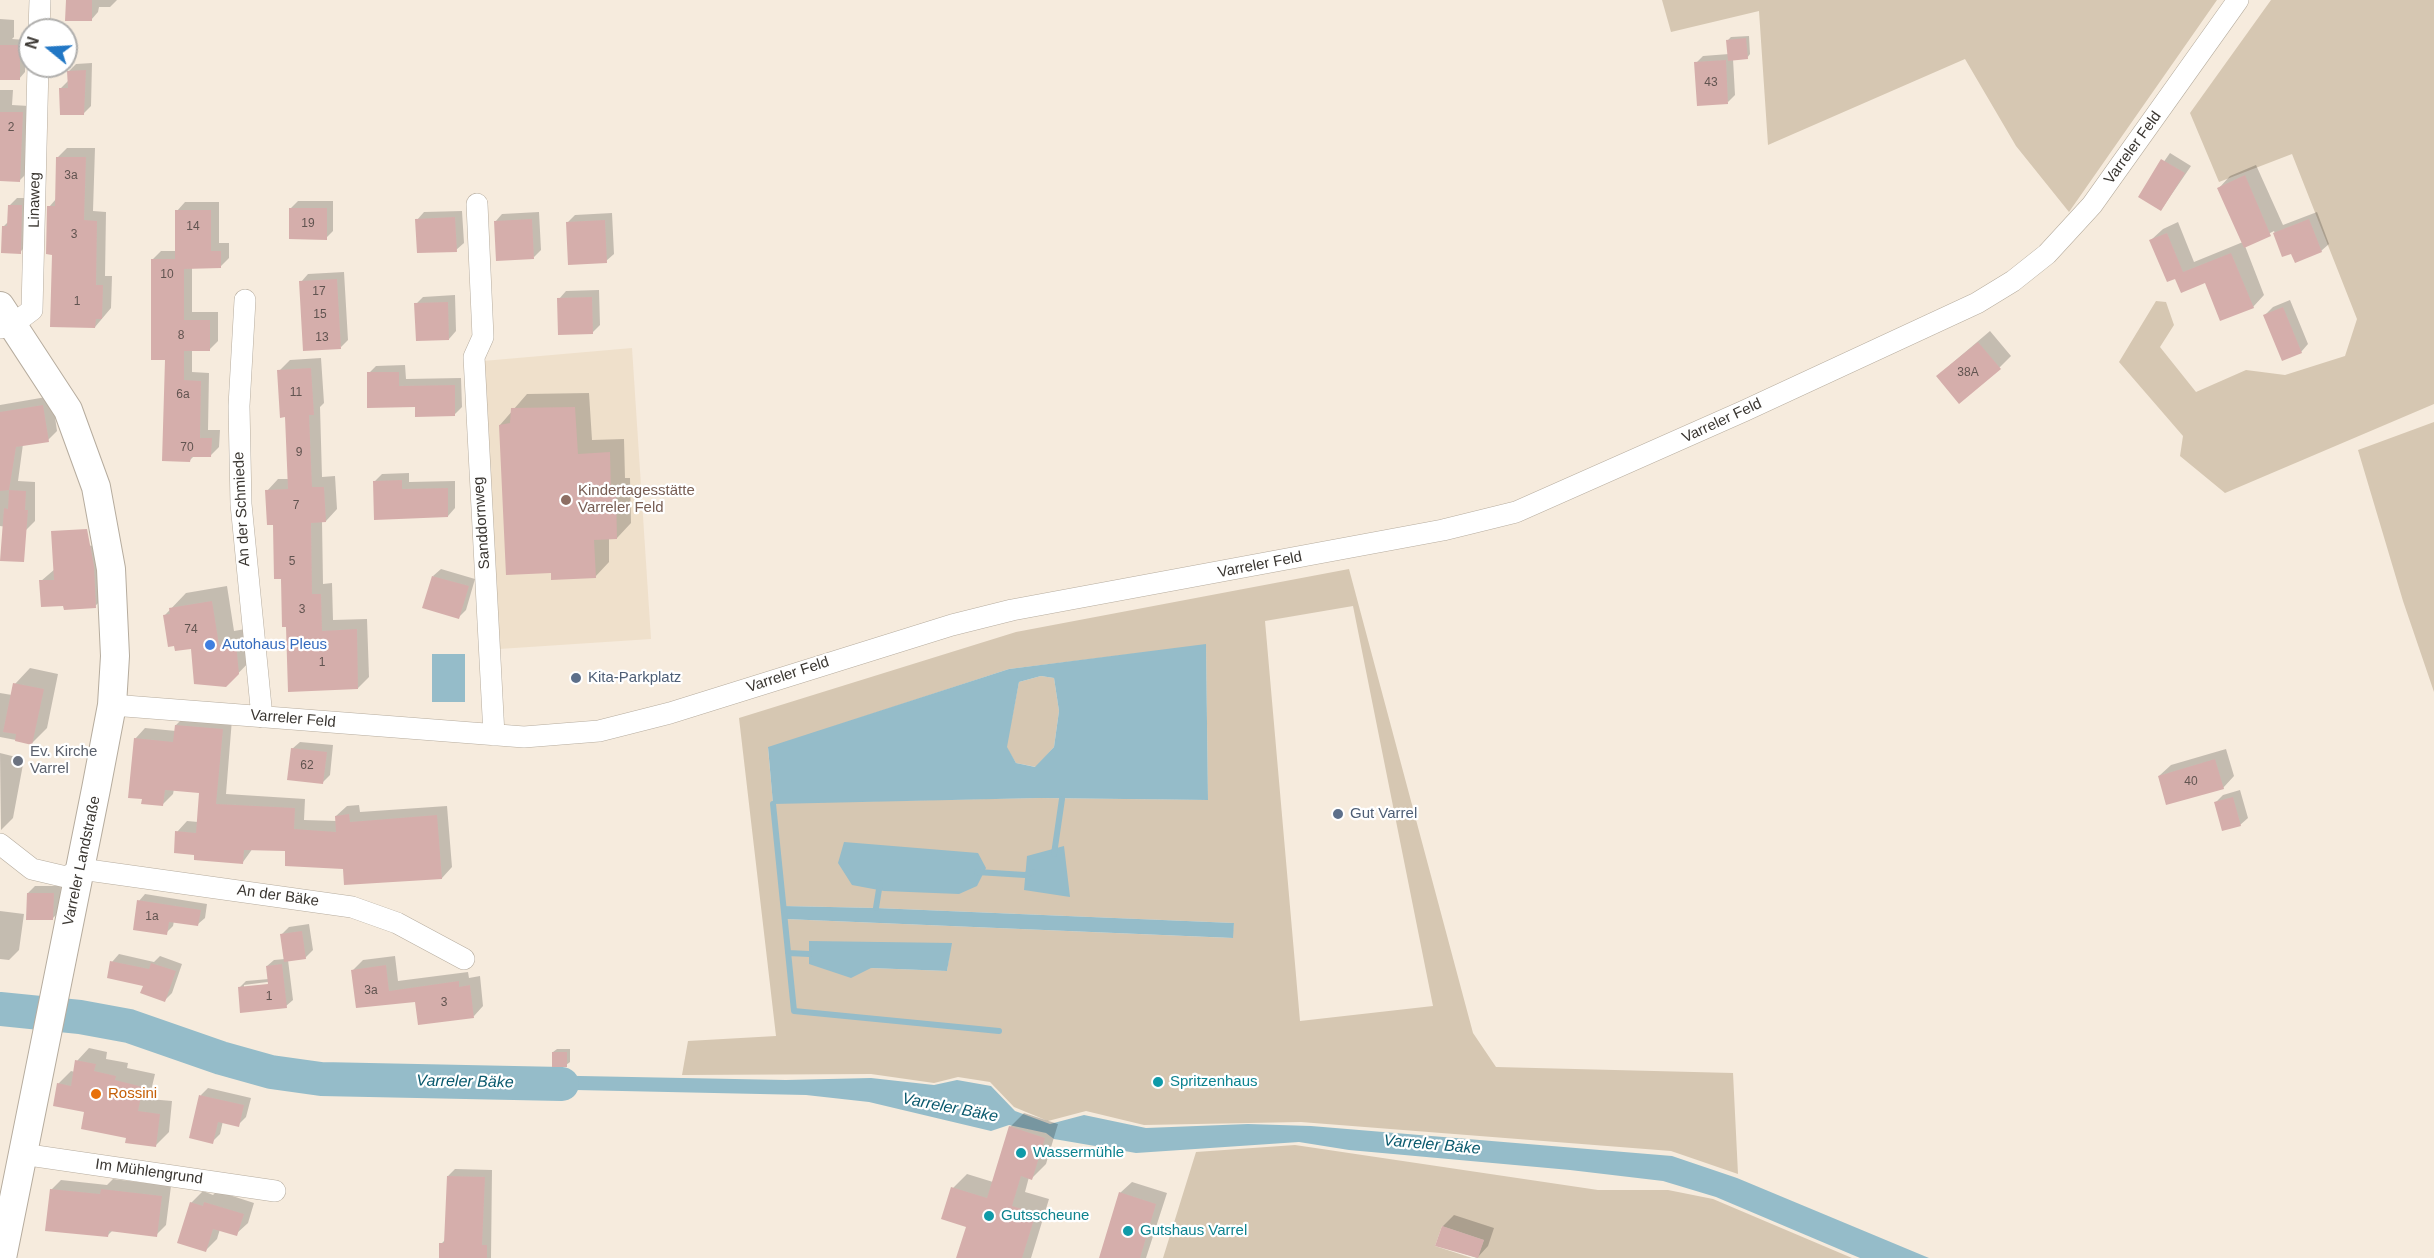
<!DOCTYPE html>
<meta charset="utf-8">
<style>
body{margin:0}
#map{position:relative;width:2434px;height:1258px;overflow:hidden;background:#f6ebdd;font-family:Arial,sans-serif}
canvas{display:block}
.north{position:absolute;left:18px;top:18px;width:60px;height:60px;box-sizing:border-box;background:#fff;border:2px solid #b0afad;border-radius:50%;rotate:288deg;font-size:16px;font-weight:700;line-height:24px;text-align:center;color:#3a3631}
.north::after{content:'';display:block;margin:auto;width:21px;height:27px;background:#2177c5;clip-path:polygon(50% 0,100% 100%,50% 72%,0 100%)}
</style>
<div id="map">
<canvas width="2434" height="1258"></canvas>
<div class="north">N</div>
</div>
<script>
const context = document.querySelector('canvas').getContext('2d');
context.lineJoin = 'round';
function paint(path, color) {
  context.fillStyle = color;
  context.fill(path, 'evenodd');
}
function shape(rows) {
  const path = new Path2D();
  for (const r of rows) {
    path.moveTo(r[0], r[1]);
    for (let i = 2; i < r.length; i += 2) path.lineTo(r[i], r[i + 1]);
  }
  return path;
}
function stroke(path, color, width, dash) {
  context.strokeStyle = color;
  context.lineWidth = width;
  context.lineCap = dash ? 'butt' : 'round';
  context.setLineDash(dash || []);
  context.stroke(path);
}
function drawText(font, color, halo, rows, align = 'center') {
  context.font = font + ' Arial,sans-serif';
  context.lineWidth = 4.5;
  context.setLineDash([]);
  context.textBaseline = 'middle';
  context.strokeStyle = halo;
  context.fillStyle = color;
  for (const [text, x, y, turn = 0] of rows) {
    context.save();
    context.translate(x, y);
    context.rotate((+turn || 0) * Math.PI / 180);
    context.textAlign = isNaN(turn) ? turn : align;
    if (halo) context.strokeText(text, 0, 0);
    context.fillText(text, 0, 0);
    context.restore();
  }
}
paint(shape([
 [632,348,651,639,499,649,483,361]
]), '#efe0cb');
paint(shape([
 [1662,0,2217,0,2069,212,2016,146,1965,59,1768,145,1759,11,1671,32],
 [2271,0,2434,0,2434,404,2225,493,2180,456,2183,436,2119,362,2156,301,2166,302,2174,325,2160,347,2196,392,2246,370,2285,375,2345,356,2357,319,2292,154,2219,182,2190,113],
 [2434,422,2434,692,2403,601,2358,450],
 [1349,569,1473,1033,1496,1067,1733,1073,1738,1174,1671,1151,1301,1122,1144,1125,1086,1111,1048,1121,1014,1107,990,1082,958,1077,934,1083,871,1074,682,1075,688,1041,776,1036,739,718,1016,632],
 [1353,606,1433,1006,1300,1021,1265,621],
 [1206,645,1208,800,1040,798,773,803,768,748,1009,669],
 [784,906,876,908,1234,923,1232,938,785,919],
 [951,943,947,971,871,968],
 [1041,676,1054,678,1059,711,1054,747,1036,767,1016,763,1006,747,1019,682],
 [1295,1145,1598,1190,1668,1190,1713,1199,1852,1258,1477,1258,1484,1240,1442,1226,1435,1246,1472,1258,1163,1258,1196,1152]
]), '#d6c7b2');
paint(shape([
 [1206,644,1208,800,1040,798,773,804,768,747,1009,669],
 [1041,676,1054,678,1059,711,1054,747,1035,767,1016,763,1007,747,1019,682],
 [432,654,465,654,465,702,432,702],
 [844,842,978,853,986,868,977,886,959,894,884,891,852,885,838,863],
 [1064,846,1070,897,1024,890,1027,856],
 [784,906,876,908,1234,923,1233,938,785,919],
 [809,941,952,943,947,971,871,968,851,978,809,964],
 [529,1075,786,1080,871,1078,934,1085,957,1080,991,1086,1015,1111,1050,1124,1084,1115,1146,1128,1248,1124,1311,1126,1672,1156,1737,1178,1929,1258,1860,1258,1716,1197,1663,1181,1570,1170,1349,1150,1299,1142,1136,1153,1054,1139,1046,1133,1009,1125,991,1131,869,1102,806,1095,530,1089,516,1083]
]), '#95bcc9');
paint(shape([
 [67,0,117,0,110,7,99,7,98,12,91,20],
 [0,19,14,20,14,37,12,39,26,40,25,72,19,79,0,79],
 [1749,36,1750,54,1747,58,1733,59,1735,95,1728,102,1696,63,1703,56,1729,54,1728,40,1731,37],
 [92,63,91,106,84,113,61,88,68,81,69,71,76,64],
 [0,90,13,90,12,105,29,106,26,174,19,181,0,162],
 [67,148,95,148,93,211,106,212,105,276,112,276,111,308,95,327,54,253,49,207,56,199,57,158],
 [2170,153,2191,166,2161,210,2140,196],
 [2256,165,2283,225,2317,212,2329,244,2321,251,2292,252,2283,255,2274,231,2245,246,2264,295,2253,307,2206,281,2176,277,2151,240,2163,229,2178,222,2194,262,2243,242,2219,188,2230,176],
 [17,198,29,198,27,245,20,252,3,227,9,221,10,205],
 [298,201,333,201,333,231,326,238,290,209],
 [185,202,219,202,219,243,229,243,229,258,220,267,192,267,192,312,218,312,218,341,209,350,192,350,192,372,209,373,208,430,220,430,219,447,210,456,195,455,190,460,167,358,152,260,161,251,177,251,177,211],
 [462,211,464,243,456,250,417,220,424,212],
 [539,212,541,250,534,257,495,222,502,214],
 [612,213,614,254,606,261,567,223,575,215],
 [344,272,348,340,341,347,301,282,308,274],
 [599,290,600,325,592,333,559,299,566,291],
 [455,295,456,331,449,339,416,304,423,297],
 [2290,300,2308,344,2301,352,2265,315,2273,307],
 [1990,331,2011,356,1999,368,1950,365],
 [321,358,324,403,320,407,322,477,335,476,337,509,326,521,322,521,323,584,332,583,333,620,367,619,369,677,358,688,287,625,274,523,267,491,278,479,290,479,287,416,279,371,290,360],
 [405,365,406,379,461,378,462,407,455,414,416,405,369,373,376,366],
 [589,393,592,440,624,439,625,478,630,478,631,523,617,538,609,538,609,562,595,577,552,572,500,425,527,394],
 [52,396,57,431,48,440,23,444,18,481,35,482,35,521,26,530,0,526,0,405],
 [409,473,409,482,455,481,455,508,448,516,375,481,382,474],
 [66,545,103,546,107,595,95,606,65,604,41,581,55,569],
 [441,569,475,579,466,610,458,618,433,576],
 [227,586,234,631,251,628,254,657,226,686,165,615,186,593],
 [30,668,58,674,47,728,32,743,0,737,0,693,12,695,15,684],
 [186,715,232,719,226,794,305,799,304,820,337,821,336,816,347,806,359,805,360,812,447,806,452,867,442,878,344,867,287,850,253,848,243,862,196,853,177,832,187,821,198,822,200,792,174,789,173,794,163,804,135,739,145,728,176,731,176,725],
 [300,742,333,745,330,775,323,782,292,749],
 [2226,749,2234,776,2223,788,2159,776,2171,765],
 [0,753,24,759,13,818,1,830],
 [2240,790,2248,818,2240,825,2216,802,2223,795],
 [35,886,61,886,60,911,52,919,28,893],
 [145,894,207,904,205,918,198,924,174,921,173,926,166,933,139,901],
 [0,911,24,914,19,950,9,960,0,959],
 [309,924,313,950,305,958,288,960,293,1000,286,1006,239,988,246,981,269,979,267,966,274,960,285,959,282,934,289,927],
 [275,981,275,984,244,988,244,985],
 [119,954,154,962,160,956,182,964,172,993,165,1000,112,962],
 [395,956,398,981,468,972,469,978,480,976,483,1006,474,1016,416,1000,357,1007,353,970,363,960],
 [89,1048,107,1052,106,1059,128,1063,127,1068,155,1074,149,1099,172,1101,169,1132,156,1145,127,1137,86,1111,58,1084,71,1071,75,1072,77,1061],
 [557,1049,570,1049,570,1062,566,1065,553,1052],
 [208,1088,251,1098,246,1117,238,1125,223,1121,220,1134,212,1142,201,1095],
 [1024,1113,1058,1124,1046,1164,1032,1178,1029,1177,1025,1192,1049,1199,1031,1258,958,1258,968,1226,953,1188,967,1174,993,1182,1010,1127],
 [455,1169,492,1170,491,1258,440,1258,441,1244,446,1239,448,1176],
 [113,1179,171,1186,166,1225,156,1235,113,1230,108,1235,51,1190,61,1180,107,1185],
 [1132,1182,1167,1193,1146,1258,1100,1258,1120,1193],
 [203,1191,213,1195,217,1191,254,1203,248,1223,236,1234,220,1229,217,1239,206,1250,191,1203],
 [1454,1215,1494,1228,1488,1246,1477,1258,1437,1245,1443,1226]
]), '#0003');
stroke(shape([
 [773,804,794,1011,999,1031],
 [1054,854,1062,799],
 [977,872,1025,875,1033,872],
 [876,908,880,883],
 [788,953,809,954]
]), '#95bcc9', 6);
stroke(shape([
 [0,1009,80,1017,129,1026,221,1058,271,1072,321,1079,562,1084]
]), '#95bcc9', 34);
paint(shape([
 [66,0,92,0,92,21,65,21],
 [1746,38,1748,59,1728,61,1726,40],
 [0,45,20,45,20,80,0,80],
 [1726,60,1728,104,1697,106,1694,62],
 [86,70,84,115,60,115,59,88,68,88,67,71],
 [0,112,23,112,20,182,0,181],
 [56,157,86,157,84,220,97,221,96,285,103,285,102,319,96,319,95,328,50,327,52,255,46,254,47,206,55,206],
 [2161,159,2185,173,2161,211,2138,197],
 [2245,175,2271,236,2244,248,2217,188],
 [8,205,22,205,21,254,1,253,2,226,7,226],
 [289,208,327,208,327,240,289,239],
 [175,210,211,210,211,251,221,251,221,268,184,269,184,320,210,320,210,351,184,351,184,380,201,381,200,438,212,438,211,457,191,457,190,462,162,461,165,360,151,360,151,259,175,259],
 [455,217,457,252,417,253,415,219],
 [532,219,534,259,496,261,494,221],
 [2309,219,2322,252,2295,263,2291,254,2282,257,2273,233],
 [605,220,607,263,568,265,566,222],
 [2167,233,2183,272,2231,253,2254,308,2220,321,2205,283,2181,293,2175,279,2167,282,2149,240],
 [337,279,341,349,303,351,299,281],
 [592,297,593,334,558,335,557,298],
 [448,302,449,340,416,341,414,303],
 [2283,307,2302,353,2282,361,2263,315],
 [1978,342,2001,369,1959,404,1936,376],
 [311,368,314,415,309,415,312,487,324,487,326,522,311,523,312,594,321,594,322,631,357,629,358,689,288,692,286,627,282,627,281,579,274,579,273,525,267,525,265,490,288,489,285,417,280,418,277,370],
 [367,372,399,372,399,386,455,385,455,416,415,417,415,407,367,408],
 [43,405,49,442,16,447,9,490,26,491,25,510,28,510,24,562,0,561,4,508,8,509,9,490,0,491,0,412],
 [575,407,578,454,610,452,611,492,616,492,617,539,594,540,596,578,551,580,551,573,506,575,499,425,510,423,511,408],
 [402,480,402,489,448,488,448,517,374,520,373,481],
 [87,529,94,566,96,608,64,610,63,606,41,607,39,580,54,580,51,531],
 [432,576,469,586,459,619,422,608],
 [212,601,219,645,236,643,239,674,226,687,194,684,191,649,175,651,174,646,168,647,163,615,170,614,169,608],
 [13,683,44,689,32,745,15,741,16,734,3,732],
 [175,725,223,729,216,804,295,808,294,829,336,832,335,816,349,814,350,822,437,815,442,879,344,885,343,869,285,866,285,851,244,850,243,864,194,860,194,855,174,853,175,831,196,833,199,793,165,790,163,806,141,804,142,799,128,798,134,738,173,742],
 [291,748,327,752,323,784,287,780],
 [2215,759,2224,789,2166,805,2158,776],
 [2233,797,2241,826,2222,831,2214,802],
 [27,893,54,893,53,920,26,920],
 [137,900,201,910,198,926,169,922,167,935,133,930],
 [302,931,306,959,284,962,280,934],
 [110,961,149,969,151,963,176,971,165,1002,140,993,143,986,107,978],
 [282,964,287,1008,240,1013,238,987,268,984,266,966],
 [386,965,389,991,459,981,459,987,470,985,474,1018,418,1025,415,1002,356,1008,351,970],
 [552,1052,567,1052,567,1067,552,1067],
 [75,1060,96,1064,94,1071,116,1076,115,1080,143,1087,138,1111,160,1114,156,1147,125,1143,126,1138,81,1129,84,1112,53,1106,57,1083,71,1086],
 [199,1095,244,1105,239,1127,218,1122,213,1144,189,1138],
 [1009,1126,1045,1138,1032,1180,1021,1176,1012,1206,1036,1213,1022,1258,956,1258,966,1227,941,1219,951,1187,987,1198],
 [447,1176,485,1177,482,1245,487,1245,487,1258,439,1258,439,1243,444,1243],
 [50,1189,100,1194,101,1189,162,1196,157,1237,109,1231,108,1237,45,1231],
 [1119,1192,1156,1204,1140,1258,1099,1258],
 [190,1202,203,1206,204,1202,244,1214,237,1236,213,1229,206,1252,177,1243],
 [1442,1226,1484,1240,1478,1258,1435,1246]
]), '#d5aeab');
const street = shape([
 [39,30,40,0],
 [477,204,483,337,474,357,494,735],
 [245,300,239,406,241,504,262,717],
 [0,328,12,325,32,310,38,66],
 [112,705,524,737,599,731,670,713,952,625,1012,610,1443,530,1516,512,1744,411,1977,303,2013,281,2047,254,2092,205,2238,0],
 [0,844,32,869,66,877,81,869,352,907,397,923,464,959],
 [22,1154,275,1191]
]);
const secondary = shape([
 [0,306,68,410,96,487,111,569,115,656,112,705,96,789,2,1258]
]);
stroke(street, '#b6ac9e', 22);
stroke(secondary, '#b6ac9e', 30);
stroke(street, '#fff', 21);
stroke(secondary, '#fff', 28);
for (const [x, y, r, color] of [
 [566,500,6,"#8d6e63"],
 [210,645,6,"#3f7fe0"],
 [576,678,6,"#5c6f8a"],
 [18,761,6,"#6b7280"],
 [1338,814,6,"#5c6f8a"],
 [1158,1082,6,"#0f9aa8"],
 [96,1094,6,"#e8710a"],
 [1021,1153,6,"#0f9aa8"],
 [989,1216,6,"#0f9aa8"],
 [1128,1231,6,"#0f9aa8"]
]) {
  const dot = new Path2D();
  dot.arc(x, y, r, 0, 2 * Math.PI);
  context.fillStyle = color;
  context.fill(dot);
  stroke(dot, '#fff', 2);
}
drawText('12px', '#615450', null, [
 ["43",1711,83],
 ["2",11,128],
 ["3a",71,176],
 ["19",308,224],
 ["14",193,227],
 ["3",74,235],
 ["10",167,275],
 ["17",319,292],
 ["1",77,302],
 ["15",320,315],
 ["8",181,336],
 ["13",322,338],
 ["38A",1968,373],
 ["11",296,393],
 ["6a",183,395],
 ["70",187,448],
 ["9",299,453],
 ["7",296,506],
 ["5",292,562],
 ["3",302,610],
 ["74",191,630],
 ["1",322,663],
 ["62",307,766],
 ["40",2191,782],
 ["1a",152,917],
 ["3a",371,991],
 ["1",269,997],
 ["3",444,1003]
]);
drawText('15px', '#3a3631', '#fff', [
 ["Varreler Feld",2133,148,-54],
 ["Linaweg",35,200,-89],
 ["Varreler Feld",1722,421,-25],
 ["An der Schmiede",242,509,-93],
 ["Sanddornweg",482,523,-94],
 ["Varreler Feld",1260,565,-11],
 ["Varreler Feld",788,675,-18],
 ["Varreler Feld",293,719,5],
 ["Varreler Landstraße",82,861,-78],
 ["An der Bäke",278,896,8],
 ["Im Mühlengrund",149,1172,8]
]);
drawText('15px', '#785e54', '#fff', [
 ["Kindertagesstätte",578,491],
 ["Varreler Feld",578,508]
], 'left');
drawText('15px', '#366cbe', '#fff', [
 ["Autohaus Pleus",222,645]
], 'left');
drawText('15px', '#4e5e75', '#fff', [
 ["Kita-Parkplatz",588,678],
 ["Gut Varrel",1350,814]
], 'left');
drawText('15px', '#5b616d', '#fff', [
 ["Ev. Kirche",30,752],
 ["Varrel",30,769]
], 'left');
drawText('15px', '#0d838f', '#fff', [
 ["Spritzenhaus",1170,1082],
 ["Wassermühle",1033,1153],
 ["Gutsscheune",1001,1216],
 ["Gutshaus Varrel",1140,1231]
], 'left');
drawText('15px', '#c56008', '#fff', [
 ["Rossini",108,1094]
], 'left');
drawText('italic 16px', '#09596d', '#fff', [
 ["Varreler Bäke",465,1082,1],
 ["Varreler Bäke",950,1108,11],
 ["Varreler Bäke",1432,1145,5]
]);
</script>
